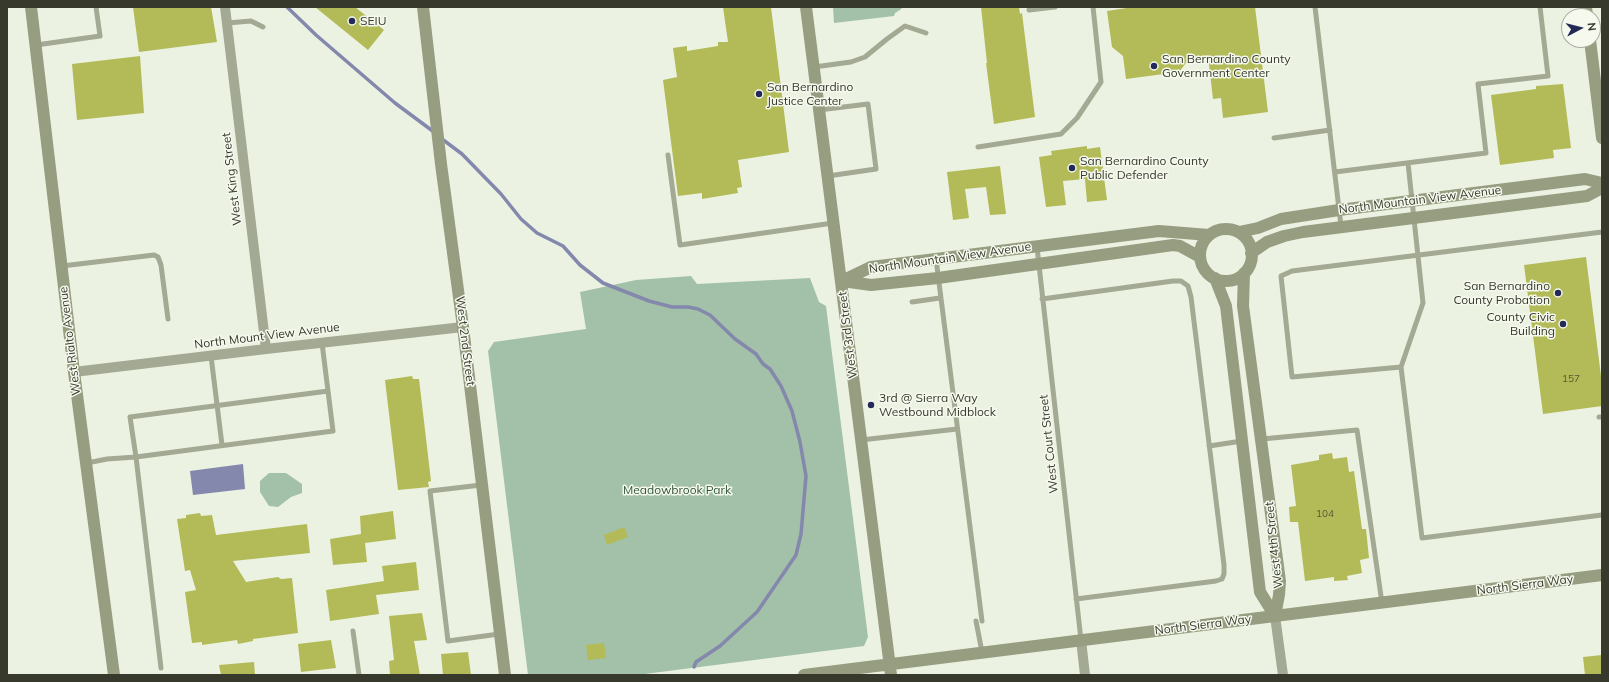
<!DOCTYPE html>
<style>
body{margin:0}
#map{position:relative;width:1609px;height:682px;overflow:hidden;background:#ecf2e2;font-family:Mulish,sans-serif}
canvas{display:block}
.frame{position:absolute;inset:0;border:8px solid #37392c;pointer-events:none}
.north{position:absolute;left:1561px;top:8px;width:40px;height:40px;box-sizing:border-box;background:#f5f9ee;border:1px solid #a9aca0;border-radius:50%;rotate:83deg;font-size:11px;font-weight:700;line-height:16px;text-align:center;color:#37392c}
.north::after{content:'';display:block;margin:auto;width:14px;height:18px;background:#252957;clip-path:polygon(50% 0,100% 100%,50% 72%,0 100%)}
</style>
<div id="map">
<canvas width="1609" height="682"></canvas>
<div class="frame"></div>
<div class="north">N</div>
</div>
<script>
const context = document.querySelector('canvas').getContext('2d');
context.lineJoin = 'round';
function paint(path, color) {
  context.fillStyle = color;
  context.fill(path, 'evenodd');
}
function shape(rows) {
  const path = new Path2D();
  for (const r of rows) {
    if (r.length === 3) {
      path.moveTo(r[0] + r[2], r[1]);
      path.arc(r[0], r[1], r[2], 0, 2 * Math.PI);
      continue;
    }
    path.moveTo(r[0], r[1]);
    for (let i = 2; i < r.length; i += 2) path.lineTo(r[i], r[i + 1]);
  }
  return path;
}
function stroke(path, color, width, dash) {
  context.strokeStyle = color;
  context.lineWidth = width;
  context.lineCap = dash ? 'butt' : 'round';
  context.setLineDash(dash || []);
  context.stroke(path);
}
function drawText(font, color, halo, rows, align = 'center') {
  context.font = font + ' Mulish,sans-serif';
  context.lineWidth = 3;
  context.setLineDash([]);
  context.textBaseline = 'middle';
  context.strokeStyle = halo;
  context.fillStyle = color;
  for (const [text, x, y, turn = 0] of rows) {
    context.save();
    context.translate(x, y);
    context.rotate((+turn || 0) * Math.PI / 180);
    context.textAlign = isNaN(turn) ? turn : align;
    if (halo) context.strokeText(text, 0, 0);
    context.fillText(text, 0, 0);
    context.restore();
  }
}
paint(shape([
 [833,7,903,7,900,10,895,13,894,16,834,23],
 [691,276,697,284,810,278,819,302,826,306,868,637,864,646,637,675,528,675,488,351,494,342,586,329,580,292,636,280],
 [269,473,286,473,302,484,302,493,291,497,278,507,269,506,260,492,260,481]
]), '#a3c0a8');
paint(shape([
 [243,464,245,489,193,495,190,471]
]), '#8388ac');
stroke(shape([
 [287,7,316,35,395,103,434,132],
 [442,139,462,154,501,194,521,219,537,233,563,246,580,265,603,283,649,301,672,307,688,307,698,309,710,315,735,339,756,354,763,364,770,369,781,386,792,411,800,442,806,476,801,534,796,555,757,612,720,646,696,662,694,667]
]), '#8388ac', 3.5);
paint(shape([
 [133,7,211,7,217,42,139,52],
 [315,7,355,7,384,30,368,50],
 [723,7,771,7,789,152,738,160,742,187,737,188,738,193,702,199,702,193,678,196,663,80,677,77,673,48,687,46,687,51,718,46,718,42,728,42],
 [981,7,1019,7,1020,14,1022,13,1035,117,994,124,986,63,987,63],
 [1133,7,1255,7,1268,112,1223,118,1221,98,1213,99,1208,56,1189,59,1179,72,1126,79,1123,56,1112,47,1107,11],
 [140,56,144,113,77,120,72,64],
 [1563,84,1571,148,1553,150,1554,158,1500,165,1491,95,1536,89,1536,86],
 [1087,146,1087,149,1100,147,1107,200,1087,202,1085,179,1063,181,1066,205,1046,207,1039,157,1052,155,1051,151],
 [1000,166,1006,214,990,215,986,187,965,189,969,218,953,220,947,172],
 [1586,257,1602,384,1602,406,1543,414,1524,265],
 [412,376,413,379,419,379,431,481,428,482,429,487,398,490,385,380],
 [1332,453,1333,459,1347,457,1349,472,1354,471,1362,529,1366,529,1369,558,1360,560,1362,573,1347,576,1348,580,1334,581,1334,577,1305,581,1298,522,1290,522,1289,507,1296,506,1291,465,1319,460,1319,455],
 [393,511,396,539,365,543,367,562,333,565,330,539,361,534,360,516],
 [200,513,201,516,212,515,216,535,307,524,310,553,233,561,246,582,278,577,281,579,292,578,298,633,253,639,253,641,238,644,237,640,202,645,202,642,192,643,185,592,196,590,190,570,185,571,177,519,186,518,186,515],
 [624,527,628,537,607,545,604,535],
 [416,562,419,590,376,595,379,614,330,621,326,590,384,581,382,566],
 [422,613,427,640,414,641,420,675,390,675,389,661,394,660,389,616],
 [331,640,336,668,301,672,298,644],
 [604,643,606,658,588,660,586,645],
 [468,652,471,675,443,675,441,654],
 [1602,655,1602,675,1585,675,1583,657],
 [254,662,255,675,221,675,219,665]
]), '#b2bb57');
stroke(shape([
 [1315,7,1341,226],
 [1029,10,1055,7],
 [227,23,251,21,263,27],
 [36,45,100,36,96,7],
 [814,67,851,62,865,57,887,39,905,26,926,33],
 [819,110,868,104,876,169,828,176],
 [1274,138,1330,130],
 [978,147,1061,134,1077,118,1101,82,1093,7],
 [668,155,680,245,833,223],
 [1408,163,1423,303,1401,367,1422,538,1602,515],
 [1335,172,1486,153,1478,84,1548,76,1540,7],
 [1037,247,1081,640],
 [936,259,982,621],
 [62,266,154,255,158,257,161,265,168,319],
 [1042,299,1173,281,1181,281,1188,286,1191,297,1224,565,1224,574,1222,579,1216,581,1076,599],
 [912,302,940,298],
 [211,356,222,445],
 [1401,367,1292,377,1281,276,1292,271,1602,232],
 [1599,417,1602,417],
 [1262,439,1357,430,1382,603],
 [861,440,957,429],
 [1209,446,1242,441],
 [87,463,107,459,136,457,130,417,328,391,322,343],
 [481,485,430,491,448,641,499,634],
 [976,621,982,652],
 [353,631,359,675],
 [161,668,136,457,333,431,328,391]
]), '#a3a992', 5);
stroke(shape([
 [225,7,266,349],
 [74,372,266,349,463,327],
 [1275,616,1283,675],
 [1081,640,1085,675]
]), '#a3a992', 10);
stroke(shape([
 [31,7,74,372,114,675],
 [423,7,441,164,463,327,505,675],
 [806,7,891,675],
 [1586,7,1587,16],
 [1590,40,1602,138],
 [1226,255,26],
 [1239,232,1258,228,1281,219,1339,210,1585,179,1602,183],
 [1251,253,1267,242,1284,236,1303,232,1587,196,1602,188],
 [1244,273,1243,306,1280,581,1279,595,1275,616],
 [1215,278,1226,306,1260,592,1275,616],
 [842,281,871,267,936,259,1159,231,1209,235],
 [842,281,871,285,938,278,1173,245,1180,246,1200,257],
 [804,675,1602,575]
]), '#979d80', 12);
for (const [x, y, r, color] of [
 [352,21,4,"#252957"],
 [1154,66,4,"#252957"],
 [759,94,4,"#252957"],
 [1072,168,4,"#252957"],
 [1558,293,4,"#252957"],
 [1563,324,4,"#252957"],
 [871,405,4,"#252957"]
]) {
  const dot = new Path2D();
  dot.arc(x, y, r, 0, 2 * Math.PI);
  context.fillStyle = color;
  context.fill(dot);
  stroke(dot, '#f5f9ee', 1.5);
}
drawText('10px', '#565a37', null, [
 ["157",1571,379],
 ["104",1325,514]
]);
drawText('12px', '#37392c', '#f5f9ee', [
 ["SEIU",360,21],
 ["San Bernardino County",1162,59],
 ["Government Center",1162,73],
 ["San Bernardino",767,87],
 ["Justice Center",767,101],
 ["San Bernardino County",1080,161],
 ["Public Defender",1080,175],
 ["San Bernardino",1550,286,"right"],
 ["County Probation",1550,300,"right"],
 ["County Civic",1555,317,"right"],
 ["Building",1555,331,"right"],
 ["3rd @ Sierra Way",879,398],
 ["Westbound Midblock",879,412]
], 'left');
drawText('12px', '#37392c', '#f5f9ee', [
 ["West King Street",232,179,-97],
 ["North Mountain View Avenue",1420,200,-7],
 ["North Mountain View Avenue",950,258,-8],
 ["West 3rd Street",848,335,-97],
 ["North Mount View Avenue",267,336,-7],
 ["West Rialto Avenue",70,341,-97],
 ["West 2nd Street",465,341,83],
 ["West Court Street",1049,444,-96],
 ["West 4th Street",1274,545,-96],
 ["North Sierra Way",1525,585,-7],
 ["North Sierra Way",1203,625,-7]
]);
drawText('12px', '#325539', '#f5f9ee', [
 ["Meadowbrook Park",677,490]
]);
</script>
